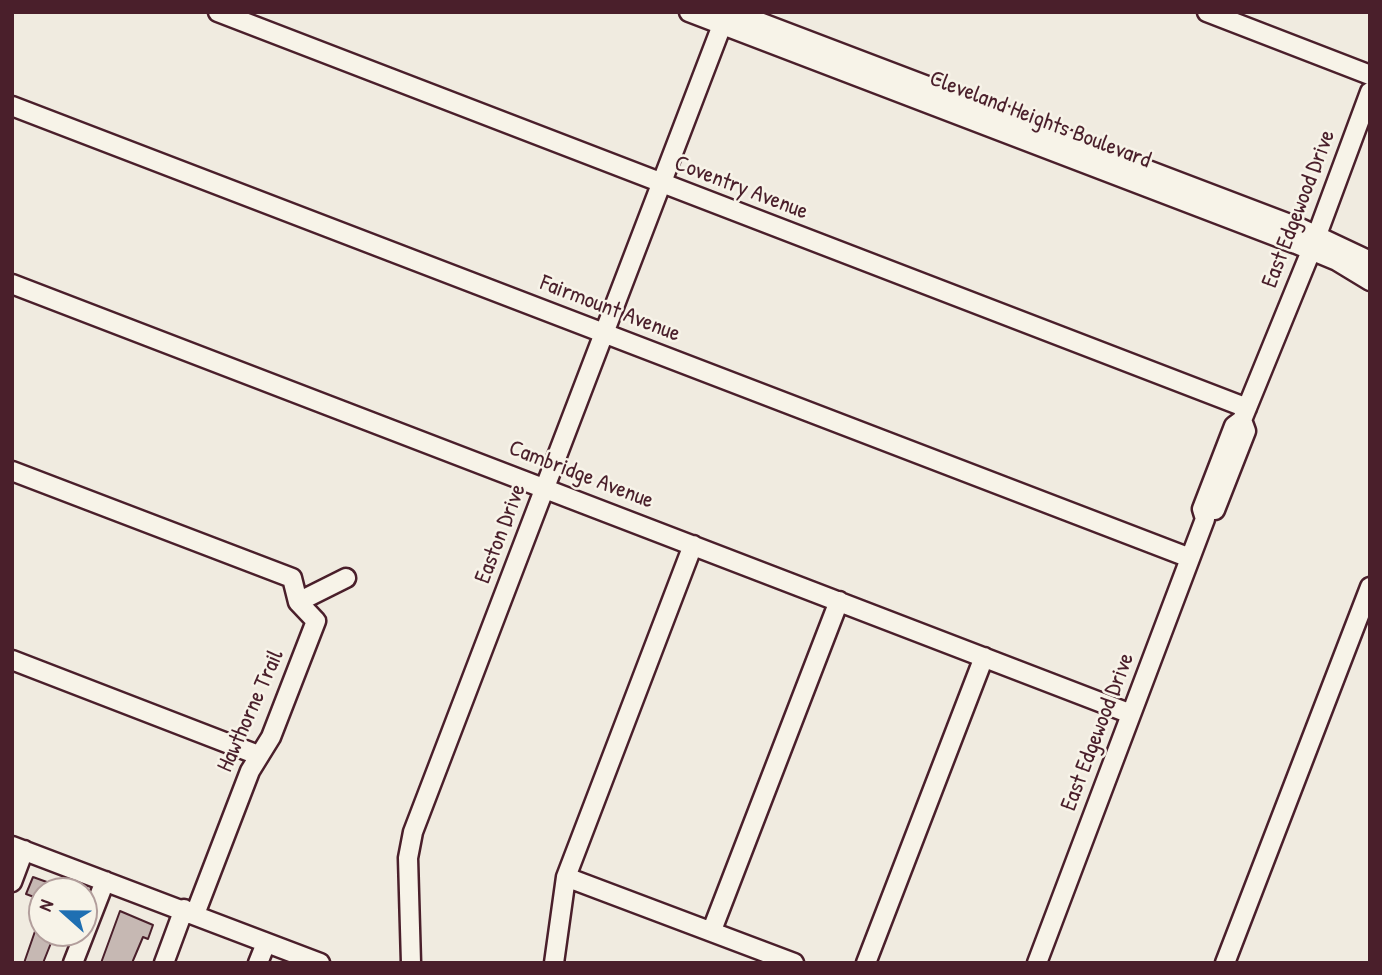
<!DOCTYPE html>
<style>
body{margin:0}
#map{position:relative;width:1382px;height:975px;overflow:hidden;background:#f0ebe0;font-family:"Patrick Hand",sans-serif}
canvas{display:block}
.frame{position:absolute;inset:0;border:14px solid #4a1f2b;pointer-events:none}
.north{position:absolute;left:28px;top:877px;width:70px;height:70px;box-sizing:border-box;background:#f7f3e8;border:2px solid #b29e9c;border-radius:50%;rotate:291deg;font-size:19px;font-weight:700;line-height:28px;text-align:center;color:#4a1f2b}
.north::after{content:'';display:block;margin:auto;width:24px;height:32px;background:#1f6fb2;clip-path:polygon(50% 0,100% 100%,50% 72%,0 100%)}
</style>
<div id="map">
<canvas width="1382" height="975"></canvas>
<div class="frame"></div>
<div class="north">N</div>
</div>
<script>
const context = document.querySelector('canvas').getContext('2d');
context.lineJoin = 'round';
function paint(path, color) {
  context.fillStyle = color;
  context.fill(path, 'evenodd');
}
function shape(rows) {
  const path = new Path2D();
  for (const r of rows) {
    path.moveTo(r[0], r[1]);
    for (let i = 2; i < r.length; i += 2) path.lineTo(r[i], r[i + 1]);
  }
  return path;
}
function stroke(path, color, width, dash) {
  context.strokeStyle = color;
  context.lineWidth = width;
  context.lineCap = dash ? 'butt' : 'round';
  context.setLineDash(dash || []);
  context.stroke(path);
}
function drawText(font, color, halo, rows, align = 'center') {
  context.font = font + ' "Patrick Hand",sans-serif';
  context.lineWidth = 5;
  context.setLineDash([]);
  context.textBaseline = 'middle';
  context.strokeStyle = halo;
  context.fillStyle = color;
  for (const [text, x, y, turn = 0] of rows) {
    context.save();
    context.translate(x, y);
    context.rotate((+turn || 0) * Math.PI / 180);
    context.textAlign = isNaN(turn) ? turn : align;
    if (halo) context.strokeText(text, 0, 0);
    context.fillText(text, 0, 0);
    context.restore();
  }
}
const building = shape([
 [33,877,69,890,69,891,42,891,42,900,26,894,33,877],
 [120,911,153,925,148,939,143,937,132,963,101,963,120,911],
 [41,914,42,933,55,933,43,963,24,963,41,914]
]);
paint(building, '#c6b8b3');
stroke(building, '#4a1f2b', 2);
const minor = shape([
 [218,12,1247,408],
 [689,12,1296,244,1337,261,1370,281],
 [733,12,1300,228,1370,261],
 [1207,12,1370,75],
 [12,106,1190,558],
 [12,284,1131,714],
 [12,471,292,578,298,602,316,621,271,737,250,771,195,914],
 [1215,510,1246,431,1242,420],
 [298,602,346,578],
 [12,660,258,755],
 [12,846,320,963],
 [566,877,794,963],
 [12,882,24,850],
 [712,930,839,601],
 [73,963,105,881],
 [164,963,184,909],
 [258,963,266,943],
 [411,963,408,858,413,832,727,12],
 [554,963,566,877,693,545],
 [866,963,984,657],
 [1037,963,1205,519,1202,509,1234,426,1242,420,1311,251,1370,92],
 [1225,963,1370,587]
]);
stroke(minor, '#4a1f2b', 23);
stroke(minor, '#f7f3e8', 18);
drawText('23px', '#4a1f2b', '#f7f3e8', [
 ["Cleveland Heights Boulevard",1040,120,21],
 ["Coventry Avenue",741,188,21],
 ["East Edgewood Drive",1299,209,-69],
 ["Fairmount Avenue",610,309,21],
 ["Cambridge Avenue",581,475,21],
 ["Easton Drive",501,534,-69],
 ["Hawthorne Trail",251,711,-66],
 ["East Edgewood Drive",1098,732,-69]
]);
</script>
